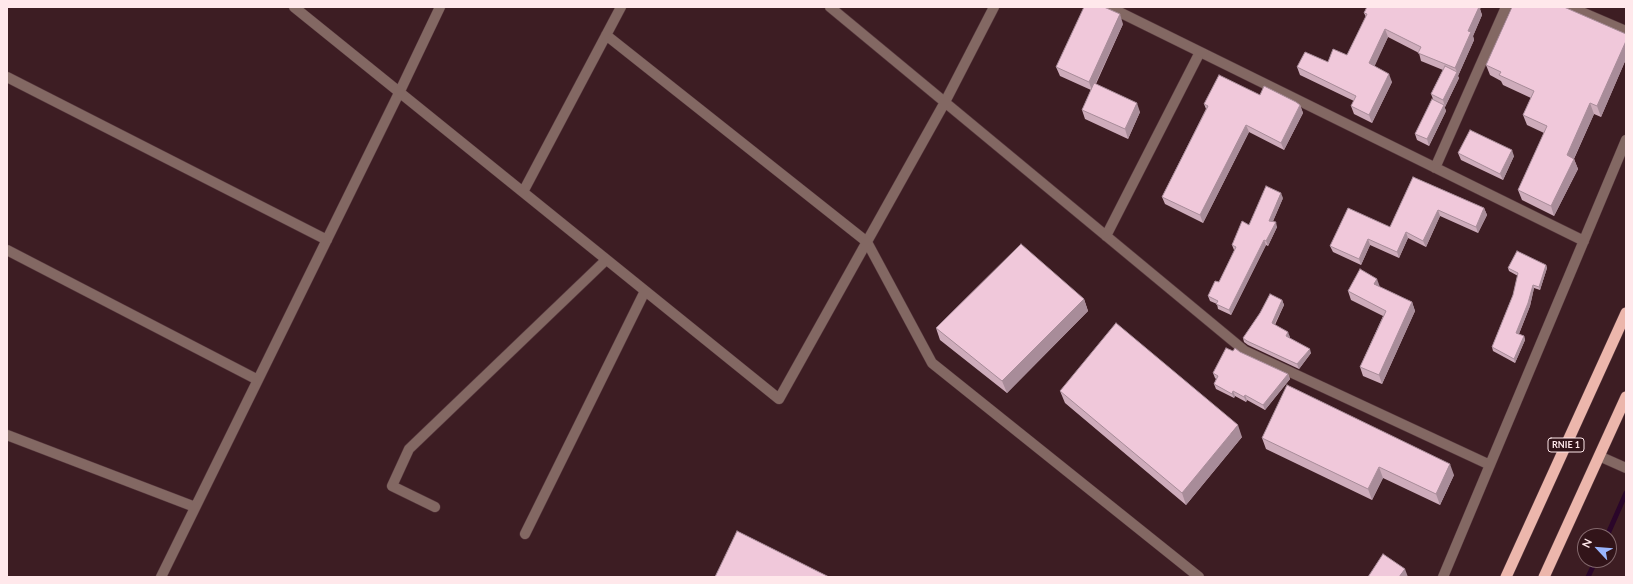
<!DOCTYPE html>
<style>
body{margin:0}
#map{position:relative;width:1633px;height:584px;overflow:hidden;background:#3d1d23;font-family:Lato,sans-serif}
canvas{display:block}
.frame{position:absolute;inset:0;border:8px solid #ffe8eb;pointer-events:none}
.north{position:absolute;left:1577px;top:528px;width:40px;height:40px;box-sizing:border-box;background:#321419;border:1px solid #84696d;border-radius:50%;rotate:296deg;font-size:11px;font-weight:700;line-height:16px;text-align:center;color:#ffe8eb}
.north::after{content:'';display:block;margin:auto;width:14px;height:18px;background:#9ab5fd;clip-path:polygon(50% 0,100% 100%,50% 72%,0 100%)}
</style>
<div id="map">
<canvas width="1633" height="584"></canvas>
<div class="frame"></div>
<div class="north">N</div>
</div>
<script>
const context = document.querySelector('canvas').getContext('2d');
context.lineJoin = 'round';
function shape(rows) {
  const path = new Path2D();
  for (const r of rows) {
    path.moveTo(r[0], r[1]);
    for (let i = 2; i < r.length; i += 2) path.lineTo(r[i], r[i + 1]);
  }
  return path;
}
function stroke(path, color, width, dash) {
  context.strokeStyle = color;
  context.lineWidth = width;
  context.lineCap = dash ? 'butt' : 'round';
  context.setLineDash(dash || []);
  context.stroke(path);
}
function paint(path, color) {
  context.fillStyle = color;
  context.fill(path, 'evenodd');
}
function drawText(font, color, halo, rows, align = 'center') {
  context.font = font + ' Lato,sans-serif';
  context.lineWidth = 4;
  context.setLineDash([]);
  context.textBaseline = 'middle';
  context.strokeStyle = halo;
  context.fillStyle = color;
  for (const [text, x, y, turn = 0] of rows) {
    context.save();
    context.translate(x, y);
    context.rotate((+turn || 0) * Math.PI / 180);
    context.textAlign = isNaN(turn) ? turn : align;
    if (halo) context.strokeText(text, 0, 0);
    context.fillText(text, 0, 0);
    context.restore();
  }
}
stroke(shape([
 [1607,536,1626,493],
 [1588,577,1596,560]
]), '#2b062a', 5);
const minor = shape([
 [294,7,779,399,945,102,994,7],
 [830,7,1245,351,1490,465],
 [1109,7,1584,241],
 [1570,7,1626,31],
 [606,35,867,242,932,363,1199,577],
 [7,77,327,240],
 [1435,168,1506,7],
 [523,192,621,7],
 [1106,236,1200,52],
 [7,250,258,380],
 [7,435,195,507],
 [1599,456,1626,468],
 [435,507,392,486,409,449,606,260],
 [525,534,645,291],
 [161,577,400,91,440,7],
 [1443,577,1626,140]
]);
const trunk = shape([
 [1506,577,1626,313],
 [1544,577,1626,397]
]);
stroke(minor, '#58393f', 11);
stroke(trunk, '#58393f', 12);
stroke(minor, '#836863', 10);
stroke(trunk, '#ecb6ac', 11);
paint(shape([
 [1367,7,1481,7,1480,9,1482,15,1473,36,1474,40,1458,76,1459,78,1445,107,1444,106,1446,111,1429,146,1417,140,1415,134,1433,99,1431,94,1443,70,1421,61,1419,53,1388,37,1374,66,1392,82,1372,123,1354,114,1351,106,1354,101,1300,75,1297,67,1328,62,1347,55,1366,17,1364,13],
 [1123,24,1096,84,1140,112,1128,139,1085,119,1082,110,1091,90,1060,76,1056,67],
 [1626,34,1626,59,1601,117,1594,114,1574,159,1578,169,1554,216,1522,200,1518,190,1544,133,1527,125,1523,115,1531,98,1503,85,1501,81,1490,75,1486,65],
 [1260,95,1300,105,1303,113,1284,150,1249,132,1203,223,1165,204,1162,197,1206,109,1204,104],
 [1458,153,1514,156,1503,180,1461,160],
 [1413,177,1484,208,1487,215,1478,233,1440,216,1426,247,1408,238,1399,258,1370,245,1361,265,1333,252,1330,246,1390,227],
 [1283,198,1273,221,1277,227,1268,246,1266,245,1231,315,1218,309,1217,304,1210,301,1208,296,1219,282,1234,251,1234,250,1232,245,1249,225],
 [1546,265,1547,268,1540,290,1534,288,1530,306,1519,334,1524,336,1525,340,1515,363,1493,351,1492,347,1513,295,1518,276,1509,271,1508,268],
 [1380,287,1412,302,1415,311,1382,384,1363,376,1360,367,1383,316,1351,300,1348,291],
 [1084,299,1088,311,1007,393,940,340,936,328],
 [1282,300,1284,305,1275,325,1290,337,1289,338,1311,353,1299,369,1248,345,1244,342,1243,338],
 [1233,351,1240,352,1288,374,1290,379,1265,410,1247,400,1246,402,1235,396,1234,398,1216,389,1214,384,1216,379,1215,378,1213,373],
 [1060,391,1242,437,1186,505,1065,403],
 [1262,438,1454,475,1440,505,1383,478,1372,500,1266,449]
]), '#ceacbb');
paint(shape([
 [1476,7,1481,7,1480,9,1482,15,1473,36,1474,40,1458,76,1459,78,1445,107,1443,100,1457,72,1455,68,1468,31],
 [1120,14,1123,24,1092,91,1089,82],
 [1385,29,1388,37,1372,72,1369,63],
 [1626,41,1626,59,1601,117,1597,106],
 [1389,74,1392,82,1372,123,1369,115],
 [1137,103,1140,112,1128,139,1125,129],
 [1590,103,1594,114,1571,165,1567,155],
 [1300,105,1303,113,1284,150,1281,143],
 [1444,105,1446,111,1429,146,1427,139],
 [1246,125,1249,132,1203,223,1200,215],
 [1512,150,1514,156,1503,180,1500,174],
 [1574,159,1578,169,1554,216,1551,206],
 [1281,193,1283,198,1271,226,1269,221],
 [1484,208,1487,215,1478,233,1476,227],
 [1438,210,1440,216,1426,247,1423,241],
 [1276,222,1277,227,1268,246,1266,241],
 [1406,232,1408,238,1399,258,1397,252],
 [1368,239,1370,245,1361,265,1359,259],
 [1264,240,1266,245,1231,315,1229,310],
 [1546,265,1547,268,1540,290,1539,287],
 [1377,279,1380,287,1374,284],
 [1533,285,1534,288,1530,306,1518,336,1516,333],
 [1084,299,1088,311,1007,393,1002,381],
 [1282,300,1284,305,1273,327,1272,323],
 [1412,302,1415,311,1382,384,1379,375],
 [1288,332,1290,337,1288,340,1286,336],
 [1524,336,1525,340,1515,363,1514,359],
 [1310,349,1311,353,1299,369,1297,364],
 [1288,374,1290,379,1265,410,1263,405],
 [1233,391,1235,396,1234,398,1232,394],
 [1245,395,1247,400,1246,402,1244,397],
 [1238,425,1242,437,1186,505,1182,493],
 [1450,464,1454,475,1440,505,1436,494],
 [1379,467,1383,478,1372,500,1368,489],
 [1405,569,1408,577,1399,577]
]), '#a88c99');
const building = shape([
 [1084,7,1104,7,1120,14,1089,82,1056,67,1084,7],
 [1367,7,1479,7,1468,31,1471,32,1455,68,1418,53,1421,47,1385,29,1369,63,1389,74,1369,115,1351,106,1356,96,1297,67,1305,52,1328,62,1333,49,1347,55,1367,14,1364,13,1367,7],
 [1512,7,1564,7,1626,34,1626,41,1597,106,1590,103,1567,155,1574,159,1551,206,1518,190,1547,126,1523,115,1534,91,1499,75,1501,72,1486,65,1512,7],
 [1445,66,1457,72,1443,100,1431,94,1445,66],
 [1219,75,1260,95,1264,86,1296,102,1300,105,1281,143,1246,125,1200,215,1162,197,1208,106,1204,104,1219,75],
 [1094,83,1137,103,1125,129,1082,110,1094,83],
 [1432,99,1444,105,1427,139,1415,134,1432,99],
 [1470,130,1512,150,1500,174,1458,153,1470,130],
 [1413,177,1484,208,1476,227,1438,210,1423,241,1406,232,1397,252,1368,239,1359,259,1330,246,1348,208,1390,227,1413,177],
 [1266,186,1281,193,1269,221,1276,222,1266,241,1264,240,1229,310,1216,304,1218,301,1208,296,1215,281,1219,282,1236,247,1232,245,1242,221,1249,225,1266,186],
 [1021,244,1084,299,1002,381,936,328,1021,244],
 [1517,251,1546,265,1539,287,1533,285,1528,303,1516,333,1524,336,1514,359,1492,347,1513,295,1518,273,1508,268,1517,251],
 [1360,269,1377,279,1374,284,1412,302,1379,375,1360,367,1386,311,1348,291,1360,269],
 [1270,294,1282,300,1272,323,1288,332,1286,336,1310,349,1297,364,1247,341,1243,338,1260,313,1270,294],
 [1116,323,1238,425,1182,493,1060,391,1116,323],
 [1226,348,1233,351,1235,348,1240,352,1288,374,1263,405,1245,395,1244,397,1233,391,1232,394,1214,384,1218,376,1213,373,1226,348],
 [1287,385,1450,464,1436,494,1379,467,1368,489,1262,438,1287,385],
 [737,531,829,577,715,577,737,531],
 [1383,554,1405,569,1399,577,1368,577,1383,554]
]);
paint(building, '#f0c8da');
stroke(building, '#a88c99', 1);
for (const [x, y, w] of [
 [1566,445,36]
]) {
  const box = new Path2D();
  box.roundRect(x - w / 2, y - 7, w, 14, 3);
  context.fillStyle = '#321419';
  context.fill(box);
  stroke(box, '#ffe8eb', 1);
}
drawText('bold 9px', '#ffe8eb', null, [
 ["RNIE 1",1566,445]
]);
</script>
